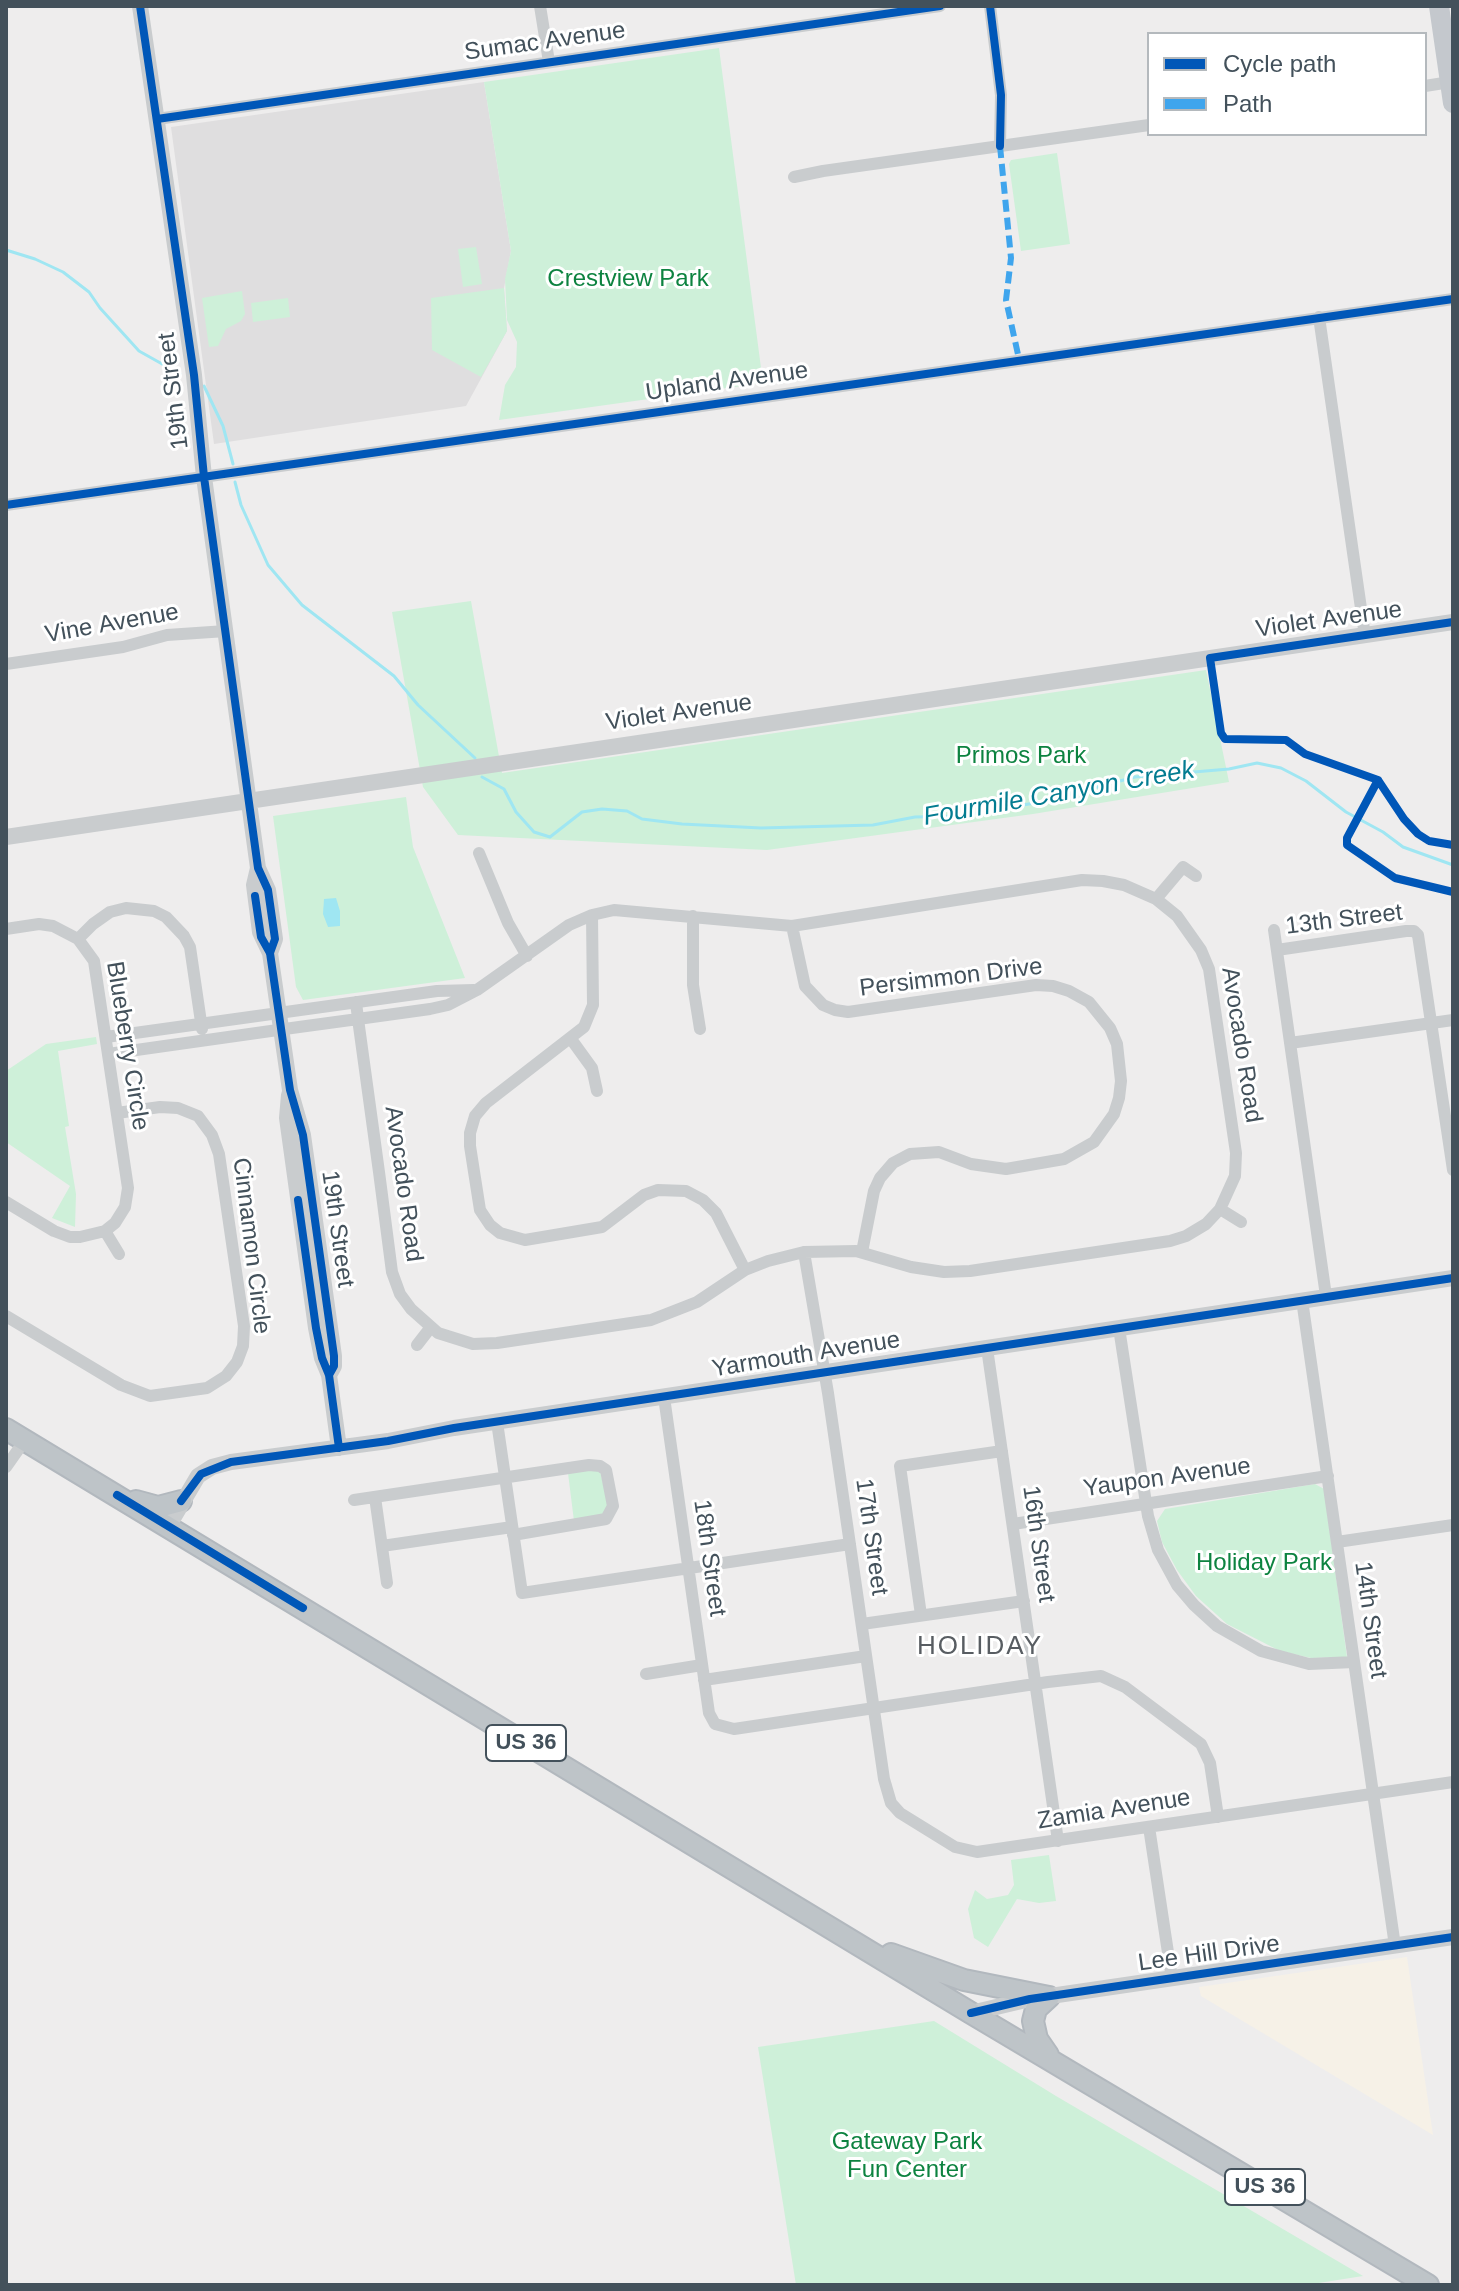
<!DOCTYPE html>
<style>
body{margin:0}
#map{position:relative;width:1459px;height:2291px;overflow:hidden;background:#eeeded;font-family:Helvetica,sans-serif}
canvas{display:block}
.frame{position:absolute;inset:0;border:8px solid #43515b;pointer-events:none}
.legend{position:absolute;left:1147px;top:32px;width:280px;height:104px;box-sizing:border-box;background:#fff;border:2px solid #b4b9bd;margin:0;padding:10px 14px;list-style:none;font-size:24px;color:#43515b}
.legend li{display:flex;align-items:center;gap:16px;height:40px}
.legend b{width:40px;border:2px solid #b4b9bd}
</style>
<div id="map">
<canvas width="1459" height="2291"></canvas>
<div class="frame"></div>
<ul class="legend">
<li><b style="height:10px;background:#0057b8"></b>Cycle path</li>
<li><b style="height:10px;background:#3fa5ed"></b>Path</li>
</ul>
</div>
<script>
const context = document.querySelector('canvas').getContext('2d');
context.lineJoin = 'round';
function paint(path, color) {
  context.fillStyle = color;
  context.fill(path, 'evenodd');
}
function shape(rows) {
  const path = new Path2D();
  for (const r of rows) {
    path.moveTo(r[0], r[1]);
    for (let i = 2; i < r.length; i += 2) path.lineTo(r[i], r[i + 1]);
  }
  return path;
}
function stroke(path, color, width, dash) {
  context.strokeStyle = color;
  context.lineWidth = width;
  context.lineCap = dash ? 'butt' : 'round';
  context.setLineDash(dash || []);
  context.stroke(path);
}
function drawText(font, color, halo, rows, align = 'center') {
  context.font = font + ' Helvetica,sans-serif';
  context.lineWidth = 6;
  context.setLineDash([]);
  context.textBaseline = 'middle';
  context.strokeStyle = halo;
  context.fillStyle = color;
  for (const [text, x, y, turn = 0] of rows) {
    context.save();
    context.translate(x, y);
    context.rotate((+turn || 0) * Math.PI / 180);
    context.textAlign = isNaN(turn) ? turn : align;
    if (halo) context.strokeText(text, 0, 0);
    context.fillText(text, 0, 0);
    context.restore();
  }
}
paint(shape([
 [1407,1957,1433,2135,1201,1996,1199,1987]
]), '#f6f1e7');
paint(shape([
 [484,82,511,251,504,288,507,331,466,406,214,444,171,127]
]), '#dfdedf');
paint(shape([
 [719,48,763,383,499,420,505,385,516,367,517,342,507,320,505,279,511,251,484,82],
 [1057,153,1070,244,1021,251,1009,164,1011,160],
 [476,247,482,284,463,287,458,249],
 [504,288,507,331,481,377,432,350,431,298],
 [242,291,245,314,241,321,226,329,218,346,209,347,202,298],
 [288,298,290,317,253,322,251,303],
 [471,601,502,773,1206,670,1229,782,1033,814,767,850,458,835,423,787,392,612],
 [406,797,413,847,465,978,303,1000,296,987,273,816],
 [96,1037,97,1044,58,1051,69,1126,65,1127,76,1194,75,1227,52,1218,70,1186,6,1142,6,1071,46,1044],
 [594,1469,600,1471,608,1504,606,1513,574,1521,568,1473],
 [1315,1484,1324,1489,1347,1657,1311,1658,1280,1651,1227,1624,1196,1596,1177,1570,1162,1542,1157,1521,1165,1509],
 [1049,1855,1056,1901,1039,1903,1017,1899,988,1947,974,1938,968,1909,975,1890,987,1899,1008,1895,1014,1885,1011,1860],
 [934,2021,1056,2096,1363,2276,1306,2285,796,2285,758,2047]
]), '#cef0d9');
paint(shape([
 [336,898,340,911,340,926,328,927,323,914,324,899]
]), '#9fe6f2');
stroke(shape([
 [6,250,35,259,63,272,89,292,100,308,139,351,180,374],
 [204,386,223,426,233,464],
 [235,482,241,505,268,565,302,605,394,676,418,705,475,758],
 [482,777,504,789,516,812,534,832,550,837,582,812,602,809,627,811,642,819,682,824,761,828,873,825,915,817,962,816,1040,802,1135,777,1229,769,1257,763,1281,768,1306,781,1346,812,1383,832,1403,847,1453,865]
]), '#9fe6f2', 3);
const trunk = shape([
 [6,1429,971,2013,1428,2285],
 [136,1501,158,1507,181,1501],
 [891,1954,964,1980,1049,1997],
 [1048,2055,1037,2039,1033,2021,1036,2009,1049,1997]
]);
stroke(trunk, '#b2b8be', 24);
stroke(shape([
 [540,6,549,62],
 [990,6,1001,95,1000,146],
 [1425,86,1450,82],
 [157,119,940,6],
 [794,177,823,171,1149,125],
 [1319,317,1365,636],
 [6,505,1453,299],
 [6,664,123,647,167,635,226,631],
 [479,853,508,923,527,956],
 [1156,899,1183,867,1196,876],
 [592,915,593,1005,584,1027,486,1103,475,1116,470,1133,470,1146,480,1210,490,1225,500,1233,525,1240,602,1227,644,1195,658,1190,686,1191,703,1200,716,1213,745,1270],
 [693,916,693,985,700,1029],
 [792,926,805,986,823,1005,835,1010,848,1012,1036,985,1053,986,1069,991,1089,1002,1110,1028,1117,1044,1121,1081,1119,1098,1114,1114,1094,1142,1064,1159,1006,1169,971,1164,939,1152,910,1154,893,1163,880,1178,874,1191,862,1252],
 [6,929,39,924,53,926,78,939,94,961,128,1188,125,1207,115,1223,105,1231,80,1237,70,1237,54,1231,6,1202],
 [1274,930,1326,1296],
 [78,939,93,924,110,912,126,908,154,911,166,917,184,936,190,947,202,1029],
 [1277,950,1406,931,1414,931,1418,935,1453,1170],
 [106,1037,437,991,474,990],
 [571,1039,592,1068,597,1091],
 [1290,1043,1453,1020],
 [108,1054,299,1027,358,1019,430,1009,448,1005,477,990,569,925,592,915,614,910,792,926,1082,880,1103,881,1124,885,1156,899,1177,916,1201,950,1209,969,1236,1153,1235,1176,1220,1209,1206,1224,1186,1236,1170,1241,970,1271,944,1272,911,1267,856,1251,804,1252,768,1261,745,1270,697,1302,651,1320,497,1343,473,1344,438,1333,411,1309,400,1294,392,1272,379,1172,358,1019,356,1002],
 [1220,1209,1241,1222],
 [105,1231,119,1254],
 [804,1252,828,1393,884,1779,891,1803,900,1813,955,1847,977,1852,1453,1782],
 [1302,1300,1395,1946],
 [6,1316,121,1385,150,1396,207,1388,226,1376,237,1362,243,1346,244,1326,219,1154,212,1135,198,1116,178,1108,160,1107,117,1113],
 [1119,1328,1148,1516,1158,1550,1177,1585,1194,1605,1217,1626,1261,1651,1309,1664,1354,1662],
 [417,1345,431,1327],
 [987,1348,1058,1841],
 [664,1397,709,1713,715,1724,734,1729,1048,1682,1101,1676,1125,1687,1201,1744,1210,1763,1218,1817],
 [497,1422,522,1593,850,1544],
 [6,1467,25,1440],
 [375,1497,387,1583],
 [354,1500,589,1465,600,1466,606,1470,613,1506,606,1519,513,1535],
 [1013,1524,1328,1476],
 [1337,1542,1453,1525],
 [382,1546,512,1527],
 [921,1615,900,1466,1002,1451],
 [862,1624,1024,1601],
 [646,1674,702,1665],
 [704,1680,866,1656],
 [1149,1827,1172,1979]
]), '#c9ccce', 12);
stroke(shape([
 [140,6,194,375,204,477,258,868,268,890,275,939,270,953],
 [6,837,1453,622],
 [258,868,254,885,260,932,270,953,290,1090,303,1135,334,1356,334,1366,329,1375],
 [289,1095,287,1118,316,1328,322,1358,329,1375,339,1448],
 [168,1527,198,1476,212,1467,231,1462,388,1441,454,1428,1453,1278],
 [971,2013,1030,1999,1453,1937]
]), '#c9ccce', 16);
stroke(shape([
 [1439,6,1453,103]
]), '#c4c8cd', 20);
stroke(trunk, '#bec4c8', 20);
stroke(shape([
 [1000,146,1011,258,1006,300,1019,359]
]), '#3fa5ed', 6, [12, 6]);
stroke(shape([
 [140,6,194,375,204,477,258,868,268,890,275,939,270,953],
 [990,6,1001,95,1000,146],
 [157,119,940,6],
 [6,505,1453,299],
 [1453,622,1210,658,1221,733,1225,739,1286,740,1305,754,1378,780,1404,819,1418,834,1429,841,1453,845],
 [1378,780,1347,838,1347,845,1395,878,1453,892],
 [255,896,261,937,270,953,290,1090,303,1135,334,1356,334,1366,329,1375],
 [298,1200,316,1328,322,1358,329,1375,339,1448],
 [117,1495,303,1608],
 [181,1501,201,1474,231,1462,388,1441,454,1428,1453,1278],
 [971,2013,1030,1999,1453,1937]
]), '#0057b8', 8);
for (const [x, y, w] of [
 [526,1743,80],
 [1265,2187,80]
]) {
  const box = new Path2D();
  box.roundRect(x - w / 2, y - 18, w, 36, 6);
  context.fillStyle = '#fff';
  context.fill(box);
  stroke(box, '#43515b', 2);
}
drawText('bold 22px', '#43515b', null, [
 ["US 36",526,1743],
 ["US 36",1265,2187]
]);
drawText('24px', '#43515b', '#fff', [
 ["Sumac Avenue",545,42,-8],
 ["Upland Avenue",727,382,-8],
 ["19th Street",174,391,-97],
 ["Violet Avenue",1329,620,-8],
 ["Vine Avenue",112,624,-10],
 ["Violet Avenue",679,713,-8],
 ["13th Street",1344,920,-7],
 ["Persimmon Drive",951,978,-7],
 ["Avocado Road",1241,1045,81],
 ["Blueberry Circle",127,1046,81],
 ["Avocado Road",403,1184,82],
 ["19th Street",337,1229,82],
 ["Cinnamon Circle",251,1246,83],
 ["Yarmouth Avenue",806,1355,-9],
 ["Yaupon Avenue",1167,1478,-8],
 ["17th Street",871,1537,82],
 ["16th Street",1038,1544,82],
 ["18th Street",709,1558,82],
 ["14th Street",1370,1620,82],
 ["Zamia Avenue",1114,1810,-9],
 ["Lee Hill Drive",1209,1954,-8]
]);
drawText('24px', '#0d8340', '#fff', [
 ["Crestview Park",628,279],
 ["Primos Park",1021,756],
 ["Holiday Park",1264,1563],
 ["Gateway Park",907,2142],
 ["Fun Center",907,2170]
]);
drawText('italic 26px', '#037c91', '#fff', [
 ["Fourmile Canyon Creek",1059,794,-10]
]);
context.letterSpacing = '2px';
drawText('26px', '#585d62', '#fff', [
 ["HOLIDAY",980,1647]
]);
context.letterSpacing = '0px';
</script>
